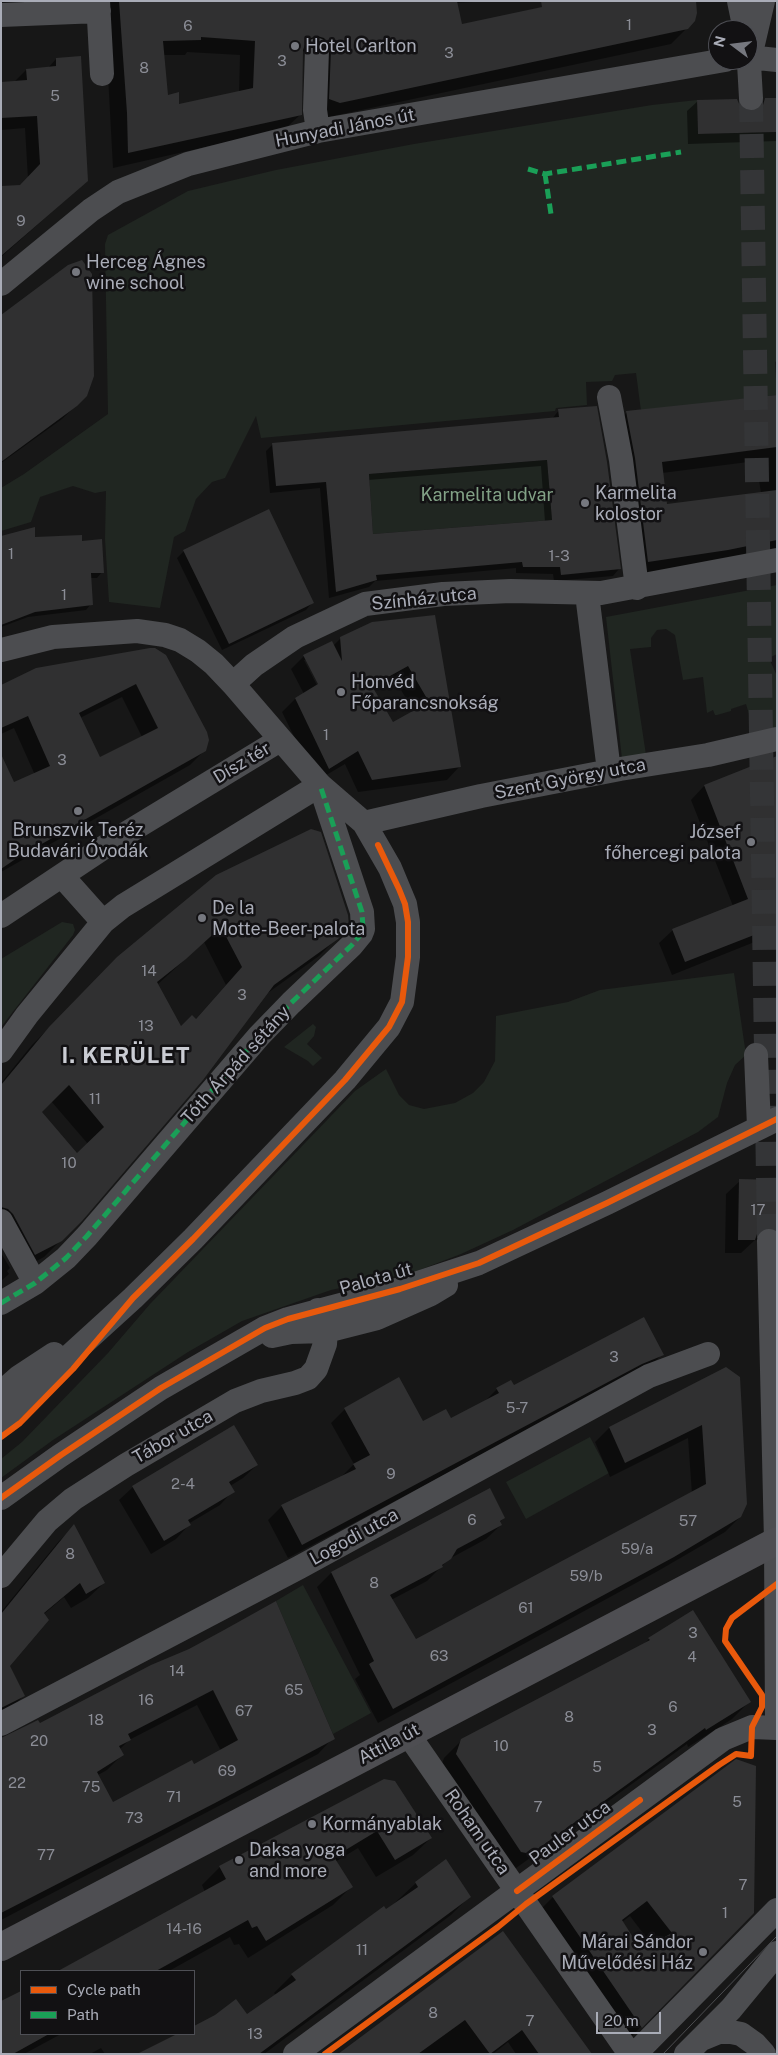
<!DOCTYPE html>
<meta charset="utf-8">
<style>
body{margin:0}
#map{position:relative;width:778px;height:2055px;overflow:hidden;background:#171717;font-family:"Public Sans",sans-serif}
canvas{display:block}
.frame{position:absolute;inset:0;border:2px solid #a9acb7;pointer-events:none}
.legend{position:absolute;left:20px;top:1970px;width:175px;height:65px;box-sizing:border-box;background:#121113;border:1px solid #4e4f55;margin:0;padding:6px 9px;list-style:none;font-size:15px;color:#a9acb7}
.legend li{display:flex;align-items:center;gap:10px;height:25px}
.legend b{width:25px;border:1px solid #4e4f55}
.north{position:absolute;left:708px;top:20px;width:50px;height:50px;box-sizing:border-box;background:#121113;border:1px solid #4e4f55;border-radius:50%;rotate:285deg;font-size:14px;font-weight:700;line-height:20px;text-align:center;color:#a9acb7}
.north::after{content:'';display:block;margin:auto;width:18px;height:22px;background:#76787f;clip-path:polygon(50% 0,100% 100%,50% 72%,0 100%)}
.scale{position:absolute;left:596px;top:2012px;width:65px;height:22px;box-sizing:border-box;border:2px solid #a9acb7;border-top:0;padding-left:6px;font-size:15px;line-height:18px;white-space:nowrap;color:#a9acb7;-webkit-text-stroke:4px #121113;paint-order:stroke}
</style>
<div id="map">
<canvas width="778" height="2055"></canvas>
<div class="frame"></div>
<ul class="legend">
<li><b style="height:6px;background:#e8590c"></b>Cycle path</li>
<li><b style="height:6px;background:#1a9f57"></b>Path</li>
</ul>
<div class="north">N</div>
<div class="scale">20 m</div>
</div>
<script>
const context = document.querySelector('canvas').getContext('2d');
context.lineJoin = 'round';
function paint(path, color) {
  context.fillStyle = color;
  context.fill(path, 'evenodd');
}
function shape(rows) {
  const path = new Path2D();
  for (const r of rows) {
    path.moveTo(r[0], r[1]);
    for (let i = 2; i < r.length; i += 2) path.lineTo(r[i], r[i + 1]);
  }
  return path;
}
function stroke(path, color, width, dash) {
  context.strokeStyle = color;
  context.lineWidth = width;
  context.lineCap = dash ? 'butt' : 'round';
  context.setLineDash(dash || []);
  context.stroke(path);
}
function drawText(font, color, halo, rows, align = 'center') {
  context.font = font + ' "Public Sans",sans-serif';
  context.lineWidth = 5;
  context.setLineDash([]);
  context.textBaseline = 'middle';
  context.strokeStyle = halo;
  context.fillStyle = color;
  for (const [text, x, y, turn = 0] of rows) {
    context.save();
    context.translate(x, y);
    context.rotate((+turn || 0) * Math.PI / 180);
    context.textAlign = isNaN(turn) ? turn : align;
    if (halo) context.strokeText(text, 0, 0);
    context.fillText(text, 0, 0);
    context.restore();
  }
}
paint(shape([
 [697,100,698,134,777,132,777,361,775,362,777,395,641,411,636,373,615,375,612,381,586,382,587,405,556,408,555,411,261,438,256,416,225,478,212,482,196,499,185,531,174,537,160,608,109,602,105,539,106,491,95,493,73,486,40,497,31,522,1,531,1,488,24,474,108,414,105,244,108,235,188,191,276,170,414,144,652,105],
 [547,460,552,520,373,534,369,474],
 [777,585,777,654,769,658,777,676,777,728,755,734,746,704,731,709,731,711,717,715,715,715,713,710,707,713,703,677,683,680,675,635,666,629,657,630,651,638,651,647,630,649,646,755,622,759,606,617],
 [62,922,73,924,75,930,73,935,1,1027,1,959],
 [734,973,746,1055,735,1065,727,1083,718,1117,698,1132,513,1230,461,1254,414,1272,331,1290,242,1321,188,1352,53,1440,1,1478,1,1459,22,1442,108,1353,150,1304,355,1091,386,1069,399,1095,409,1105,424,1109,455,1103,473,1093,484,1082,495,1061,496,1016,568,1002,600,990],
 [313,1024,316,1027,314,1036,307,1044,322,1058,313,1066,308,1061,284,1047],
 [590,1437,609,1473,526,1519,506,1482],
 [303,1585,371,1713,333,1734,276,1601]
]), '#202621');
paint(shape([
 [1,1,64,1,1,8],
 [104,1,491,1,456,3,461,26,694,21,671,44,324,118,309,53,302,51,301,114,285,129,113,168],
 [187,52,240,55,239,93,178,105,167,96,163,55,185,55],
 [56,59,87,181,1,257,1,188,20,186,28,179,25,128,1,130,1,83,14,82,26,70,48,68],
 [765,99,777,99,777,141,688,144,687,111,698,101,739,107,744,111,751,113],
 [1,317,86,396,62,419,1,463],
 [777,396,777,550,635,575,613,426,626,413],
 [756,461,761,493,666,506,662,473],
 [559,410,619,569,613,576,554,581,553,574,516,573,516,568,375,581,369,587,329,598,320,488,270,493,266,451,273,444,552,419],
 [541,466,545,522,372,536,368,480],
 [1,537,81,542,102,572,97,578,90,578,91,604,86,610,28,617,1,627],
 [184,551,312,603,306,610,222,650,177,558],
 [434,616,460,766,447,780,358,792,345,764,316,781,282,712,295,699,304,694,291,669,304,656,333,646,341,638],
 [304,660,307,660,322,689,320,691],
 [394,678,414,712,392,724,373,690],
 [150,649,204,751,190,765,1,872,1,757,14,784,35,775,14,728,1,734,1,686],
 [122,697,142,737,100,758,80,718],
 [777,758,777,933,672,975,659,943,673,930,733,906,691,800,704,786],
 [218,876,337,938,319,956,265,995,81,1220,44,1257,18,1271,1,1240,1,1083,32,1045,119,958],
 [204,942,226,985,195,1020,180,1028,157,985],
 [51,1101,88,1144,77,1155,40,1112],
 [740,1181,777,1181,777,1254,763,1242,755,1240,741,1253,725,1253,726,1194],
 [1,1253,10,1268,7,1271,9,1274,1,1281],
 [662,1354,649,1368,628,1377,288,1558,268,1520,282,1506,341,1477,354,1464,331,1423,345,1409,423,1423,450,1420,483,1403,497,1389],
 [726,1368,740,1517,725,1532,658,1571,378,1723,355,1679,360,1675,317,1587,331,1573,504,1518,499,1523,501,1525,486,1539,449,1559,427,1581,391,1600,416,1640,692,1494,688,1438,610,1477,595,1442,609,1428],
 [234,1426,257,1465,243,1478,230,1486,233,1491,220,1505,188,1524,189,1525,176,1539,151,1554,119,1500,133,1487],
 [74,1527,104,1583,88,1598,71,1608,64,1597,44,1614,8,1666,24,1695,9,1711,1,1715,1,1612,59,1541],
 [649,1639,749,1702,732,1719,688,1747,687,1744,512,1871,439,1772,444,1758,462,1740,644,1644],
 [190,1650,333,1738,318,1754,1,1920,1,1739,39,1725],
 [197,1705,221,1751,112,1803,98,1775,107,1770,122,1755,120,1749,129,1740],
 [736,1760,753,1913,625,2043,536,1914,553,1897],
 [630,1916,652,1945,641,1952,622,1922],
 [384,1780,431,1838,413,1855,376,1877,358,1848,335,1862,351,1887,333,1905,248,1958,239,1944,234,1945,230,1937,169,1971,59,1971,205,1892,202,1885,220,1867],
 [446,1861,469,1897,451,1915,264,2054,140,2054,180,2034,194,2034,194,2027,215,2016,247,2015,276,1995,274,1993,292,1975,383,1907,386,1911,416,1883],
 [503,1933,590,2054,516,2054,508,2042,493,2054,340,2054],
 [21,1992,21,2034,61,2034,24,2054,1,2054,8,1999],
 [101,2048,105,2054,90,2054]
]), '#0007');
paint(shape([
 [119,1,457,1,462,24,542,7,541,1,696,1,697,13,695,21,688,29,340,103,329,99,331,50,329,44,324,38,317,36,311,38,306,42,303,50,302,115,128,153,127,113],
 [201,37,255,41,253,88,179,104,179,92,168,95,163,41,201,40],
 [81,56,88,181,1,256,1,186,20,185,40,164,37,116,1,118,1,82,27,80,26,69,56,66,56,58],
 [765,98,777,98,777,132,698,134,697,100,737,99,740,106,744,110,751,112,759,109,763,105],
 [82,260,92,274,94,376,87,396,77,406,1,462,1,315,68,265],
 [777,395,777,447,662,462,667,504,777,490,777,540,728,550,648,562,635,458,626,411],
 [597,406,607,462,621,569,561,575,560,567,523,567,522,562,376,575,377,580,336,592,326,482,276,486,272,443,559,417,558,409],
 [547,460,552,520,373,534,369,474],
 [269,509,314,603,229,644,183,550],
 [35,527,35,537,82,535,82,541,102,539,104,573,91,573,93,605,35,612,1,625,1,536],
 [435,615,461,767,372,780,358,751,329,769,295,698,318,684,303,655,332,641,342,661,340,637,372,622],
 [408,666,429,702,393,722,372,686],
 [150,648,155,648,166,655,207,732,209,740,206,751,17,858,1,869,1,754,14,782,50,766,28,716,1,728,1,685,36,668],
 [136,684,158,728,100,757,79,713],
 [777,756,777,926,685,962,672,929,748,899,704,785],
 [311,829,321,832,348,915,349,927,338,939,274,985,203,1080,82,1221,62,1241,35,1255,13,1214,8,1209,1,1207,1,1085,49,1027,117,957,216,875],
 [221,927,242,967,196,1019,192,1015,181,1026,157,982,186,959],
 [69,1085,104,1127,77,1153,42,1112],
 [739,1179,777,1180,777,1230,769,1227,762,1229,757,1234,755,1240,738,1240],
 [644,1317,664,1355,642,1364,302,1545,281,1505,356,1469,353,1464,370,1455,344,1408,399,1377,423,1421,446,1409,451,1418,499,1393,496,1388,511,1380,514,1385],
 [726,1367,740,1377,747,1504,741,1517,674,1557,393,1709,369,1664,374,1661,331,1572,490,1488,505,1518,500,1521,502,1525,457,1549,451,1559,442,1565,443,1567,390,1595,416,1639,706,1484,702,1425,625,1463,609,1427],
 [234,1425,258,1465,229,1482,235,1492,188,1520,191,1525,164,1541,132,1486],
 [74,1524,105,1583,86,1594,80,1583,44,1613,49,1620,10,1666,25,1696,1,1708,1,1614],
 [276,1601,335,1739,215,1803,1,1913,1,1738,38,1720,40,1723,151,1665,189,1649,224,1630],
 [213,1690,238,1740,194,1764,192,1760,113,1802,97,1772,124,1755,119,1746,131,1740,128,1734],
 [693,1610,751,1702,706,1730,705,1728,531,1854,521,1852,456,1754,461,1739,650,1640,648,1638],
 [736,1759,756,1766,754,1913,642,2028,552,1896],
 [647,1901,672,1933,641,1950,622,1920],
 [384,1779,395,1781,432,1838,395,1860,377,1831,334,1857,353,1887,266,1941,257,1926,252,1928,248,1920,156,1971,58,1971,226,1879,219,1866],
 [446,1859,471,1897,259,2054,137,2054,177,2034,194,2034,194,2026,215,2015,236,1999,247,2014,296,1980,291,1974,384,1906,386,1909,418,1887,415,1882],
 [503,1931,592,2054,539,2054,522,2030,490,2054,465,2020,418,2054,338,2054],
 [21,1991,21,2034,49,2034,13,2054,1,2054,1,2001]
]), '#303031');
stroke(shape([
 [751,98,769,1241]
]), '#343537', 24, [24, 12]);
stroke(shape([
 [98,1,102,74],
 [739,1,745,30],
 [1,15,99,11],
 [748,46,751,98],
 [317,50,315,110,318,131],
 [748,57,777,60],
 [750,57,763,1],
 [1,284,91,210,118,192,188,164,318,131,725,60],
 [609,397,621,460,637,588],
 [587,594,609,771],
 [1,650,53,637,137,631,165,635,180,640,198,651,214,664,233,684,320,785,364,823,390,868,405,904,408,922,408,957,402,1002,389,1027,345,1080,193,1239,133,1298,32,1390,1,1421],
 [233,684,254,665,295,637,365,604,443,594,511,591,601,593,777,560],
 [364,823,481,796,620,769,708,755,777,739],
 [62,876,103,922],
 [1,916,112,842,280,740],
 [1,1051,27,1015,103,922,123,906,320,785],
 [756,1055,759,1127],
 [1,1221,35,1283],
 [769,1241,776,1542,777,1725],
 [1,1303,35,1283,66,1258,87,1236,259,1036,291,1003,352,945,361,934,363,929,362,912,320,785],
 [272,1336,291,1332,326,1331,377,1318,431,1294,446,1285],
 [1,1393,19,1377,54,1354],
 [1,1498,61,1455,161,1388,265,1328,288,1319,400,1289,479,1263,607,1203,777,1119],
 [1,1576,47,1521,73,1499,126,1465,235,1401,261,1391,295,1383,308,1378,316,1369,325,1344,326,1331,318,1310],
 [1,1724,300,1567,649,1376,708,1354],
 [408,1734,630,2054],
 [702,2039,719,2032,731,2032,741,2034,755,2044,764,2054],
 [295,2054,723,1739,752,1727,777,1728],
 [635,2054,777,1910],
 [686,2054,731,2009,777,1953]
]), '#4c4d50', 24);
stroke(shape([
 [1,1947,777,1541]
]), '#4e4e52', 28);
stroke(shape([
 [649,2054,777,1924],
 [663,2054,777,1936]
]), '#4c4d50', 1);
stroke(shape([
 [528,169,545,174,681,152],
 [545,174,551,214],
 [1,1303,35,1283,66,1258,87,1236,259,1036,291,1003,352,945,361,934,363,929,362,912,320,785]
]), '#1a9f57', 5, [10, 5]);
stroke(shape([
 [1,1437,20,1423,73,1369,133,1298,193,1239,345,1080,389,1027,402,1002,408,957,408,922,405,904,399,889,378,845],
 [1,1498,61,1455,161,1388,265,1328,288,1319,400,1289,479,1263,607,1203,777,1119],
 [517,1891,640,1800],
 [325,2054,498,1927,526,1904,719,1765,736,1754,751,1756,752,1727,762,1707,762,1695,725,1641,726,1629,732,1618,777,1584]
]), '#e8590c', 6);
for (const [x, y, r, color] of [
 [295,46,5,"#76787f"],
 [76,272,5,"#76787f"],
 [585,503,5,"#76787f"],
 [341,692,5,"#76787f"],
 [78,811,5,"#76787f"],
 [751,842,5,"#76787f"],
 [202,918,5,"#76787f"],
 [312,1824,5,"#76787f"],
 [239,1860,5,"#76787f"],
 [703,1952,5,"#76787f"]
]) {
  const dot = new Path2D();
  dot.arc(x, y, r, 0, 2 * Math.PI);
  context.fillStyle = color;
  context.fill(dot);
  stroke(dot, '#121113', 2);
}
drawText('15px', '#8b8d96', null, [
 ["1",629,25],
 ["6",188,26],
 ["3",449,53],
 ["3",282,61],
 ["8",144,68],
 ["5",55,96],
 ["9",21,221],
 ["1",11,554],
 ["1-3",559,556],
 ["1",64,595],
 ["1",326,735],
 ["3",62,760],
 ["14",149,971],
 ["3",242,995],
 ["13",146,1026],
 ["11",95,1099],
 ["10",69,1163],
 ["17",758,1210],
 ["3",614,1357],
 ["5-7",517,1408],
 ["9",391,1474],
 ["2-4",183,1484],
 ["6",472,1520],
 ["57",688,1521],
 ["59/a",637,1549],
 ["8",70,1554],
 ["59/b",586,1576],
 ["8",374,1583],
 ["61",526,1608],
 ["3",693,1633],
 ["63",439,1656],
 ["4",692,1657],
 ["14",177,1671],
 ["65",294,1690],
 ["16",146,1700],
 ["6",673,1707],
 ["67",244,1711],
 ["8",569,1717],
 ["18",96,1720],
 ["3",652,1730],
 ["20",39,1741],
 ["10",501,1746],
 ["5",597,1767],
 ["69",227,1771],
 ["22",17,1783],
 ["75",91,1787],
 ["71",174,1797],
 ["5",737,1802],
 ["7",538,1807],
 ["73",134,1818],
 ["77",46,1855],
 ["7",743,1885],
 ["1",725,1913],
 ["14-16",184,1929],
 ["11",362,1950],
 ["8",433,2013],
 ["7",530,2021],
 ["13",255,2034]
]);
drawText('18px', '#a9acb7', '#121113', [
 ["Hotel Carlton",305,46],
 ["Herceg Ágnes",86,262],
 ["wine school",86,283],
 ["Karmelita",595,493],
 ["kolostor",595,514],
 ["Honvéd",351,682],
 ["Főparancsnokság",351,703],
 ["Brunszvik Teréz",78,830,"center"],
 ["Budavári Óvodák",78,851,"center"],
 ["József",741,832,"right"],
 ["főhercegi palota",741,853,"right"],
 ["De la",212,908],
 ["Motte-Beer-palota",212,929],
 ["Kormányablak",322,1824],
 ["Daksa yoga",249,1850],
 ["and more",249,1871],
 ["Márai Sándor",693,1942,"right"],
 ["Művelődési Ház",693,1963,"right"]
], 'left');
drawText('18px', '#a9acb7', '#121113', [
 ["Hunyadi János út",345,128,-11],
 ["Színház utca",424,599,-6],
 ["Dísz tér",242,763,-31],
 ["Szent György utca",570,779,-11],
 ["Tóth Árpád sétány",236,1065,-48],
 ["Palota út",376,1279,-16],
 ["Tábor utca",173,1437,-30],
 ["Logodi utca",354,1537,-29],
 ["Attila út",389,1744,-28],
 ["Roham utca",477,1832,55],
 ["Pauler utca",570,1833,-36]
]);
drawText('18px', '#82a186', '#121113', [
 ["Karmelita udvar",487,495]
]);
context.letterSpacing = '1px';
drawText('bold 22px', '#caccd3', '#121113', [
 ["I. KERÜLET",126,1056]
]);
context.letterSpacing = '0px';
</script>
